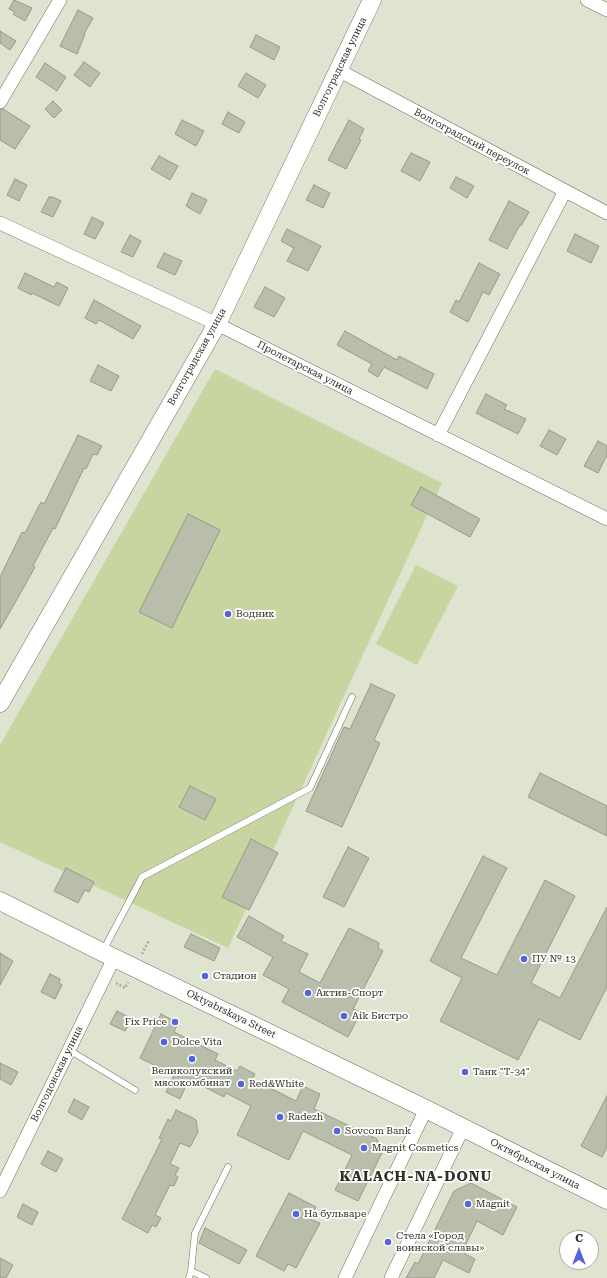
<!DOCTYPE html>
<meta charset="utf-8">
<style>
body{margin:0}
#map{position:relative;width:607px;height:1278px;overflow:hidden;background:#dfe4d0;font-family:"Roboto Serif",serif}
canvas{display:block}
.north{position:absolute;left:559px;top:1230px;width:40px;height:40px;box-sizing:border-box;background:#fff;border:1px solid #abaca9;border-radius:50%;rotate:0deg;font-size:11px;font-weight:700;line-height:16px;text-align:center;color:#2e3028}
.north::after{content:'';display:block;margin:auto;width:14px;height:18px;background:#5663da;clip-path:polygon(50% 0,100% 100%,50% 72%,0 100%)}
</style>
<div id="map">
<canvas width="607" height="1278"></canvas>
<div class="north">С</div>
</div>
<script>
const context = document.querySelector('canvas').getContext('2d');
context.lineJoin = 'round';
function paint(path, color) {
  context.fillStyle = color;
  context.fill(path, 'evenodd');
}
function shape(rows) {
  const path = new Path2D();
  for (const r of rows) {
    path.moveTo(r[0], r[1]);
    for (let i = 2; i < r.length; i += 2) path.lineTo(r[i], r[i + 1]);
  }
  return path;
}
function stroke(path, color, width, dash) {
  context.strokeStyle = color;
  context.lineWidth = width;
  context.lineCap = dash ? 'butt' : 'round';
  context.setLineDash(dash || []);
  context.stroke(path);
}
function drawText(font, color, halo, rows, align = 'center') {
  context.font = font + ' "Roboto Serif",serif';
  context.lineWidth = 3.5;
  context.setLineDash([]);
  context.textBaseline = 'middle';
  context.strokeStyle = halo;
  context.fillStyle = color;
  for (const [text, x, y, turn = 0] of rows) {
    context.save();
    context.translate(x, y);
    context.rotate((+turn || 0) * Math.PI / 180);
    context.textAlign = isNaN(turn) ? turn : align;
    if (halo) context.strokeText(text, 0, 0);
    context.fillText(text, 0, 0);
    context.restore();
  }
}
paint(shape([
 [215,369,442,483,228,948,0,842,0,745],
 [416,565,458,586,417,665,376,644]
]), '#c8d5a0');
const building = shape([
 [14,0,32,8,25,21,13,14,15,12,9,9,14,0],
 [78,10,93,18,84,34,85,34,77,54,60,46,78,10],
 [0,31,16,41,10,50,0,43,0,31],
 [256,35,280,47,274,60,250,47,256,35],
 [84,62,100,73,90,87,74,75,84,62],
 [45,63,66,77,57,91,36,77,45,63],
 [246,73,266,85,258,98,238,86,246,73],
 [53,101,62,110,54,118,45,109,53,101],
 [3,109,30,126,15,149,0,140,0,110,3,109],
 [228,112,245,122,239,133,222,124,228,112],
 [182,120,204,131,196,146,175,134,182,120],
 [349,120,364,129,359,139,361,140,346,169,328,160,349,120],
 [411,153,430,162,420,181,401,171,411,153],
 [159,156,178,166,170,180,151,169,159,156],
 [456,177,474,186,467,198,450,188,456,177],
 [15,179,27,185,19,201,7,195,15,179],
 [314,185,330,193,323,208,306,200,314,185],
 [192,193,207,200,200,214,186,206,192,193],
 [49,197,53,197,61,201,53,217,41,212,49,197],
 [509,201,529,212,521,226,520,225,507,249,489,240,509,201],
 [92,217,104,223,95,239,84,234,92,217],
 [287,229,321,246,308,271,287,261,294,248,281,241,287,229],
 [575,234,599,246,591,263,567,251,575,234],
 [130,235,141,241,133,257,121,252,130,235],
 [164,253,182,261,175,275,157,267,164,253],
 [479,263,500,274,489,295,483,292,468,322,450,312,456,300,459,302,479,263],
 [25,273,54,287,57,282,68,288,59,306,32,293,31,295,18,288,25,273],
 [265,287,285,298,274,317,254,307,265,287],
 [94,300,141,326,133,339,99,320,96,324,85,318,94,300],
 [345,331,397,360,399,356,434,374,427,389,384,367,378,377,368,371,372,364,337,345,345,331],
 [98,365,119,376,111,391,90,381,98,365],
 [486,394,507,405,504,409,526,419,518,434,476,413,486,394],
 [549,430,566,439,557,455,540,446,549,430],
 [78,435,102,446,97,455,93,454,86,469,84,468,55,529,53,528,33,566,35,567,24,587,0,629,0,577,22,532,25,533,41,502,44,504,78,435],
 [598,441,607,446,607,455,598,473,584,466,598,441],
 [421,487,480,519,470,537,411,505,421,487],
 [188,514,220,530,172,628,139,612,188,514],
 [371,684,395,695,374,740,380,743,342,827,306,811,344,727,350,729,371,684],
 [540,773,607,806,607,836,528,797,540,773],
 [190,786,216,799,205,820,179,807,190,786],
 [251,839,278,853,249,910,222,897,251,839],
 [348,847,369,858,344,907,323,897,348,847],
 [483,856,507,868,461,958,497,975,545,880,575,896,531,983,560,998,607,907,607,987,580,1040,539,1019,518,1060,440,1021,462,978,430,961,483,856],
 [66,868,94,882,89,892,85,890,78,903,54,891,66,868],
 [249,916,284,936,281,941,308,954,299,972,320,983,349,928,379,943,378,948,383,951,353,1009,361,1012,348,1037,282,1002,289,989,263,975,273,957,237,937,249,916],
 [191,934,220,948,214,961,184,947,191,934],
 [0,953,13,961,0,985,0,953],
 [50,974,60,979,59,983,62,985,55,999,41,992,50,974],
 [117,1011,132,1019,125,1031,110,1024,117,1011],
 [161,1014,178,1023,174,1032,218,1054,215,1060,237,1071,240,1066,255,1074,252,1079,296,1101,303,1086,320,1094,314,1109,377,1139,382,1153,358,1201,335,1190,352,1155,303,1131,289,1160,237,1135,251,1106,226,1093,224,1097,189,1079,180,1099,166,1092,174,1075,140,1058,161,1014],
 [0,1063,18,1072,11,1085,0,1079,0,1063],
 [607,1096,607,1147,602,1157,581,1146,607,1096],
 [74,1099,89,1107,82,1120,68,1112,74,1099],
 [176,1110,191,1117,196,1120,198,1132,190,1147,180,1143,170,1164,179,1168,175,1175,178,1177,174,1186,170,1185,155,1215,161,1218,156,1227,152,1225,148,1233,122,1219,162,1139,159,1138,168,1119,171,1121,176,1110],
 [48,1151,63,1159,56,1172,41,1164,48,1151],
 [471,1183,517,1207,503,1235,477,1221,466,1244,469,1245,465,1254,475,1259,469,1273,443,1260,434,1278,406,1278,415,1262,418,1264,454,1191,471,1183],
 [289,1193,316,1207,310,1219,320,1223,296,1268,288,1264,284,1271,256,1256,289,1193],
 [23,1204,38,1212,32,1225,17,1217,23,1204],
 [205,1228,247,1250,239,1264,199,1243,205,1228],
 [0,1258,13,1265,6,1278,0,1278,0,1258]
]);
paint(building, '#b9beaa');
stroke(building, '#969b88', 1);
const lane = shape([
 [103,951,142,877,310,788,352,697],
 [69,1050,135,1090],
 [191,1271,206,1278],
 [189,1278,191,1271,195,1233,228,1167]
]);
const street = shape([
 [587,0,607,10],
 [338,70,607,213],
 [0,102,60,0],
 [0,223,217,324,607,519],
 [438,435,565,191],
 [0,1191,114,958],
 [345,1278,426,1109],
 [391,1278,463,1128]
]);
const secondary = shape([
 [0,703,217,324,372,0],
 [0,901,102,952,426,1109,607,1200]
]);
stroke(lane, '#6e7361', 7);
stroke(street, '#6e7361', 14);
stroke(secondary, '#6e7361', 19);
stroke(shape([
 [142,954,149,940],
 [116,983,125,988,128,982]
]), '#a7ac9b', 2.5, [2, 2]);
stroke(lane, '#fff', 6);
stroke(street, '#fff', 13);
stroke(secondary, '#fff', 18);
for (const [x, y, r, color] of [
 [228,614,4,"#5663da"],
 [524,959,4,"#5663da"],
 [205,976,4,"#5663da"],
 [308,993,4,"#5663da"],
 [344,1016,4,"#5663da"],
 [175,1022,4,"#5663da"],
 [164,1042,4,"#5663da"],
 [192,1059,4,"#5663da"],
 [465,1072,4,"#5663da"],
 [241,1084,4,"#5663da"],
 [280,1117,4,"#5663da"],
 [337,1131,4,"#5663da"],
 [364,1148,4,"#5663da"],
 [468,1204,4,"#5663da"],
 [296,1214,4,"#5663da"],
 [388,1242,4,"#5663da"]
]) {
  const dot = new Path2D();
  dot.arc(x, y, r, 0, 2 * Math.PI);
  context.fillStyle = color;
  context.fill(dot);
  stroke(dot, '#fff', 1.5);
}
drawText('10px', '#2e3028', '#fff', [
 ["Волгоградская улица",340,67,-64],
 ["Волгоградский переулок",472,142,28],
 ["Волгоградская улица",197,357,-61],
 ["Пролетарская улица",305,368,27],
 ["Oktyabrskaya Street",231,1014,26],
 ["Волгодонская улица",57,1074,-64],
 ["Октябрьская улица",535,1164,27]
]);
drawText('10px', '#2e3028', '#fff', [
 ["Водник",236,614],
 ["ПУ № 13",532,959],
 ["Стадион",213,976],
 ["Актив-Спорт",316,993],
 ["Aik Бистро",352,1016],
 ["Fix Price",167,1022,"right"],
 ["Dolce Vita",172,1042],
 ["Великолукский",192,1071,"center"],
 ["мясокомбинат",192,1083,"center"],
 ["Танк \"Т-34\"",473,1072],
 ["Red&White",249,1084],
 ["Radezh",288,1117],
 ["Sovcom Bank",345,1131],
 ["Magnit Cosmetics",372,1148],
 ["Magnit",476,1204],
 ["На бульваре",304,1214],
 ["Стела «Город",396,1236],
 ["воинской славы»",396,1248]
], 'left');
context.letterSpacing = '1px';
drawText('bold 14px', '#2e3028', '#fff', [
 ["KALACH-NA-DONU",416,1177]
]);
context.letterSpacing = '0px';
</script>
